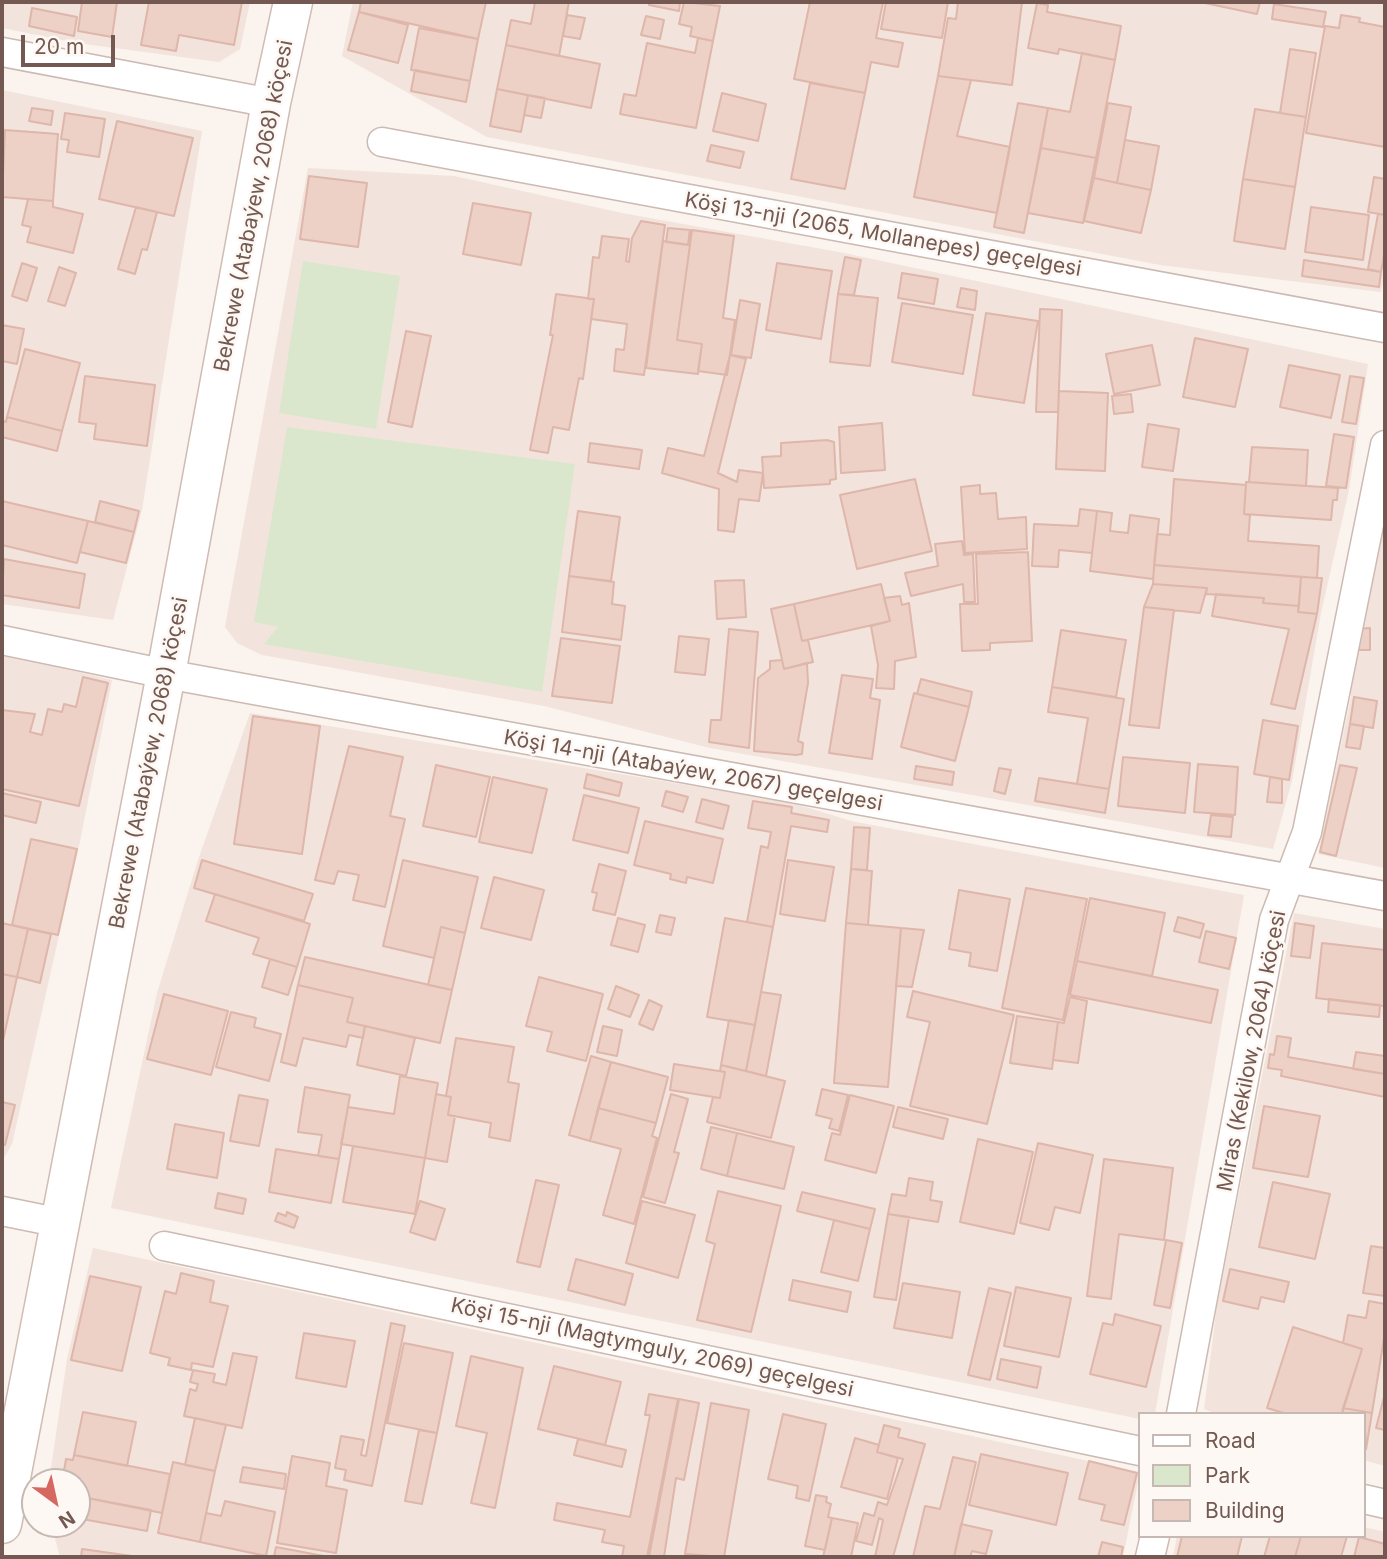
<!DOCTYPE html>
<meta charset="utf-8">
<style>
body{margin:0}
#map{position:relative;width:1387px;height:1559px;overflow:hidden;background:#fbf3ed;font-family:Inter,sans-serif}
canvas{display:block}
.frame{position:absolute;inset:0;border:4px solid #745952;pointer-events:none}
.legend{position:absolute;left:1138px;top:1412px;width:228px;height:126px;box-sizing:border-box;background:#fdf8f3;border:2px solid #c6b8b3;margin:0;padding:9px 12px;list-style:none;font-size:21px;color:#745952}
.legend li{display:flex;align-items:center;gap:14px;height:35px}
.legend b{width:35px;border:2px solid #c6b8b3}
.north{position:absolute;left:21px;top:1468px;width:70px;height:70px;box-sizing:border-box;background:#fdf8f3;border:2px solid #c6b8b3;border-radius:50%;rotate:147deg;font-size:19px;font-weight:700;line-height:28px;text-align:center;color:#745952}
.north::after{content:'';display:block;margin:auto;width:24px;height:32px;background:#d56961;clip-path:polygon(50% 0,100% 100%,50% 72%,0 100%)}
.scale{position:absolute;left:21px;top:35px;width:94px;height:32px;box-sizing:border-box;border:4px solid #745952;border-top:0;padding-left:9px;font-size:21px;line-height:24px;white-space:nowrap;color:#745952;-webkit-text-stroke:5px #fdf8f3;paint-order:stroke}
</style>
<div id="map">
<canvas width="1387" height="1559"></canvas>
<div class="frame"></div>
<ul class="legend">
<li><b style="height:9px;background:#fff"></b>Road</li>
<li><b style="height:19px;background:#dbe7cc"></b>Park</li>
<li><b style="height:19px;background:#edd1c7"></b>Building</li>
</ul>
<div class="north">N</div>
<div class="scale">20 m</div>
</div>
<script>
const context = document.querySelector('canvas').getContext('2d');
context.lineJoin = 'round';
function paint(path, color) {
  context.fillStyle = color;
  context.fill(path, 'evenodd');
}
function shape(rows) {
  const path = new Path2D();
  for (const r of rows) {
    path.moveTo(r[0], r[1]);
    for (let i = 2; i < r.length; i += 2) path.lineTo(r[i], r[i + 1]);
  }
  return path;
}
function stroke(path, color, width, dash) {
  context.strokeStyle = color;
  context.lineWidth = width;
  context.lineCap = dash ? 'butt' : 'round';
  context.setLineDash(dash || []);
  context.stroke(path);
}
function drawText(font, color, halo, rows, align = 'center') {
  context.font = font + ' Inter,sans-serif';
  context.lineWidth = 5;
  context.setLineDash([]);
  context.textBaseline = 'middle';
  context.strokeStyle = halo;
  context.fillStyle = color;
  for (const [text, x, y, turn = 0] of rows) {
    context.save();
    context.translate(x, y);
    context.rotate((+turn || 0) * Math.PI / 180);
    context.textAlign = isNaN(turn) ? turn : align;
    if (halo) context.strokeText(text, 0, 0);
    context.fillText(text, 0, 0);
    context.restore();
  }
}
paint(shape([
 [2,2,250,2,240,49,219,62,77,43,2,28],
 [353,2,1385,2,1385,273,1381,292,1160,265,487,137,342,56],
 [2,90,202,131,142,510,113,620,2,604],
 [308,168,454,176,622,213,844,253,1368,364,1349,490,1321,613,1292,781,1273,849,710,748,544,706,262,655,237,643,225,627],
 [1385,474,1385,868,1318,854,1351,697,1350,679],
 [2,654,112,680,78,851,12,1144,2,1161],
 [250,713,790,802,851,821,1244,895,1155,1414,1140,1414,1140,1419,111,1208,157,993,198,860],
 [1294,913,1385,929,1385,1466,1364,1460,1364,1414,1217,1414,1204,1409,1217,1305],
 [93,1248,1140,1472,1123,1557,60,1557,51,1524,77,1524,77,1482,49,1482,67,1359],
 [1364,1527,1385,1532,1385,1557,1173,1557,1177,1536,1364,1536]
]), '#f2e4dc');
paint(shape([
 [303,261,400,276,376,429,279,413],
 [287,427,575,464,542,692,264,644,278,627,254,622]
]), '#dbe7cc');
const building = shape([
 [82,2,117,2,112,37,78,31,82,2],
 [149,2,242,2,234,45,179,35,176,51,141,45,149,2],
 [361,2,486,2,478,39,359,12,361,2],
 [535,2,569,2,559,56,506,45,511,20,531,24,535,2],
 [649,2,680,2,679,11,649,5,649,2],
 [684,2,720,6,713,41,690,36,692,27,679,24,684,2],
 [810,2,883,2,876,38,903,43,898,67,871,62,865,93,794,79,810,2],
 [886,2,948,2,942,38,881,29,886,2],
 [958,2,1022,2,1012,85,938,76,948,18,956,19,958,2],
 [1200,2,1260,2,1257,14,1200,2],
 [1037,3,1048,5,1047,12,1121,26,1115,60,1059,49,1058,54,1028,48,1037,3],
 [1274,4,1326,12,1323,27,1272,19,1274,4],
 [32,8,77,17,74,36,29,26,32,8],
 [359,12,408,25,398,63,348,50,359,12],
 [567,15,585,18,580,39,563,36,567,15],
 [1341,15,1360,18,1359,22,1385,27,1385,147,1306,133,1325,26,1339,28,1341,15],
 [646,16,664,20,660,39,641,35,646,16],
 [419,28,478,39,470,81,411,70,419,28],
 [698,38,713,41,696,128,620,114,624,94,636,96,647,43,695,53,698,38],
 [506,45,600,64,591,108,497,89,506,45],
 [1290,49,1316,53,1306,117,1280,113,1290,49],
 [1082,53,1115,60,1096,158,1041,148,1048,108,1070,112,1082,53],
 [415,70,470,81,466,102,411,91,415,70],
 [938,76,971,80,957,136,1010,147,997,213,914,197,938,76],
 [810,83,865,93,845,189,791,179,810,83],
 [497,89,528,95,521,132,490,126,497,89],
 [722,93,766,104,758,141,713,131,722,93],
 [528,95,545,98,541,118,524,115,528,95],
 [1018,103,1048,108,1024,233,994,227,1018,103],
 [1108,103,1131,107,1117,183,1094,178,1108,103],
 [32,108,53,111,51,125,29,121,32,108],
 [1255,109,1306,117,1295,187,1243,179,1255,109],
 [65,113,105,119,99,157,67,152,69,140,61,139,65,113],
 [117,121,193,138,174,216,99,199,117,121],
 [5,130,58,134,53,201,2,197,5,130],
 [1125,140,1159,146,1151,190,1117,183,1125,140],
 [711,145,744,152,740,168,707,161,711,145],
 [1041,148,1096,158,1083,223,1028,213,1041,148],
 [309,176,367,183,358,247,300,239,309,176],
 [1374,177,1385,179,1385,215,1368,212,1374,177],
 [1094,178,1151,190,1141,233,1084,221,1094,178],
 [1243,179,1295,187,1285,249,1234,241,1243,179],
 [28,199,53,201,53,207,83,214,73,253,27,242,31,227,22,225,28,199],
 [473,203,531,213,521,265,463,254,473,203],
 [136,207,157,212,147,250,142,249,135,274,118,269,136,207],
 [1311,207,1369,215,1363,260,1305,252,1311,207],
 [1378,214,1385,215,1385,250,1381,272,1368,269,1378,214],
 [641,221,665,225,644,375,614,371,616,349,624,350,627,324,591,319,594,299,588,299,593,257,599,258,602,236,629,239,626,261,629,262,632,238,641,221],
 [668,228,690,230,688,245,666,242,668,228],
 [692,230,734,236,723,318,735,320,727,375,698,371,702,344,677,340,692,230],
 [663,241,690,245,677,340,702,344,698,374,646,368,663,241],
 [845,257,861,260,854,295,838,294,845,257],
 [1304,260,1381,272,1379,287,1302,276,1304,260],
 [22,263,37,268,27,301,12,296,22,263],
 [777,263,832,271,821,339,766,330,777,263],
 [59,267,76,273,65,306,48,301,59,267],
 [902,273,938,279,934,304,898,298,902,273],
 [961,288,977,291,975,310,957,307,961,288],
 [556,294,594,299,583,379,579,378,569,430,553,427,548,453,530,450,553,335,550,335,556,294],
 [838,294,878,298,870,366,830,362,838,294],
 [740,300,760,304,751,358,731,355,740,300],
 [902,303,973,315,963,374,892,362,902,303],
 [1040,309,1062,310,1058,412,1036,412,1040,309],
 [986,313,1038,321,1024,403,973,395,986,313],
 [2,325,24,329,17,364,2,361,2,325],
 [406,331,431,336,412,427,388,422,406,331],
 [1195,338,1248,349,1235,407,1183,397,1195,338],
 [1152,345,1160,385,1114,394,1106,354,1152,345],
 [25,349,80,363,62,431,7,417,25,349],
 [730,355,746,359,718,473,737,482,739,470,763,473,759,501,739,499,734,532,718,530,719,489,662,473,668,448,704,456,730,355],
 [1289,365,1340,375,1331,418,1280,407,1289,365],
 [85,376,155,385,147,446,94,439,96,424,79,422,85,376],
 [1350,376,1364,378,1356,424,1342,422,1350,376],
 [1059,391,1108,393,1105,471,1056,469,1059,391],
 [1131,394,1133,412,1114,414,1112,396,1131,394],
 [7,417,62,431,57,451,2,437,2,421,6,422,7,417],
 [882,423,885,470,841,473,839,427,882,423],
 [1148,424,1179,429,1173,471,1142,467,1148,424],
 [1334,434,1354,437,1346,488,1326,486,1334,434],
 [827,440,834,442,836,479,830,480,830,484,764,488,762,457,781,456,781,443,827,440],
 [590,443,642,450,639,469,588,462,590,443],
 [1252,447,1308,450,1306,486,1249,482,1252,447],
 [915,479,932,551,857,569,840,495,915,479],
 [1174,479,1246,485,1244,514,1250,515,1248,541,1319,546,1317,578,1154,565,1157,534,1170,535,1174,479],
 [1246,482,1338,488,1337,500,1333,500,1331,520,1244,514,1246,482],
 [980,485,980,494,996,493,998,519,1026,517,1027,549,965,553,961,487,980,485],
 [2,501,88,521,77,563,2,545,2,501],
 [100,501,139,511,134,532,95,522,100,501],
 [1080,509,1097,511,1092,553,1059,550,1058,567,1032,566,1034,524,1078,526,1080,509],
 [578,511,620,517,611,581,569,576,578,511],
 [1097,511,1112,513,1110,531,1128,533,1130,515,1159,519,1153,579,1090,571,1097,511],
 [88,521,134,532,126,563,80,552,88,521],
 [962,541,964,555,973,554,975,602,964,602,963,584,911,596,905,573,938,566,935,544,962,541],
 [1028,552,1032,641,990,643,990,650,962,651,960,604,978,604,976,554,1028,552],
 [4,559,85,574,79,608,2,595,4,559],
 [1154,565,1301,577,1299,606,1263,603,1264,598,1206,594,1207,588,1153,584,1154,565],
 [569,576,614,582,612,604,625,606,621,640,562,632,569,576],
 [1301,577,1322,578,1317,614,1298,612,1301,577],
 [744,580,746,617,717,619,715,581,744,580],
 [881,584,890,621,802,641,794,604,881,584],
 [1153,584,1207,588,1200,613,1144,607,1153,584],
 [1216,594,1264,598,1263,603,1299,606,1298,612,1317,614,1295,709,1271,704,1289,629,1212,616,1216,594],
 [900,596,902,605,909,603,916,657,895,661,894,689,876,688,878,665,871,626,890,621,884,598,900,596],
 [794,604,802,641,808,640,813,662,784,669,771,609,794,604],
 [1144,607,1174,610,1159,728,1129,725,1144,607],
 [1370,628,1370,650,1356,650,1355,629,1370,628],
 [729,629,758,632,749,748,709,742,711,720,721,720,729,629],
 [1061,630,1126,640,1116,697,1052,687,1061,630],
 [679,636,709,639,705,675,675,672,679,636],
 [561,638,620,646,612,703,552,696,561,638],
 [782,660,784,669,807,663,808,683,798,741,803,743,802,754,796,755,754,751,758,678,770,669,770,661,782,660],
 [842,675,873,679,870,698,880,700,872,759,829,753,842,675],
 [83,677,108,683,79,806,2,789,2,710,35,714,30,732,42,735,48,709,62,712,64,704,76,707,83,677],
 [921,679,972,692,969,707,917,694,921,679],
 [1052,687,1124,699,1109,789,1077,784,1088,718,1048,712,1052,687],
 [914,693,969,707,955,761,901,747,914,693],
 [1354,697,1377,701,1373,728,1350,724,1354,697],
 [253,716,320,726,302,854,234,844,253,716],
 [1263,720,1298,726,1289,780,1254,774,1263,720],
 [1350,724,1364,726,1360,749,1346,747,1350,724],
 [349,746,403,757,390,816,405,819,385,907,353,900,359,875,338,871,334,884,315,880,349,746],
 [1123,757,1190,763,1185,813,1118,806,1123,757],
 [1198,764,1238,767,1235,815,1194,812,1198,764],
 [436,765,490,777,476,837,423,826,436,765],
 [1340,765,1357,768,1336,856,1320,852,1340,765],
 [916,766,954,772,952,785,914,779,916,766],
 [999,768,1011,770,1005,794,994,791,999,768],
 [587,774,622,783,619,796,584,788,587,774],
 [493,777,547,789,532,853,479,842,493,777],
 [1270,777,1282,779,1282,803,1267,802,1270,777],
 [1039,778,1109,789,1105,813,1035,801,1039,778],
 [666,791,688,797,683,812,662,806,666,791],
 [2,793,41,802,36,823,2,815,2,793],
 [584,795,639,808,628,853,573,840,584,795],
 [702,799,729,806,723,829,696,822,702,799],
 [753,801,792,807,791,813,829,820,827,832,791,826,773,927,747,922,761,846,768,848,771,832,748,828,753,801],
 [1211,815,1233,817,1231,837,1208,835,1211,815],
 [645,821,723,839,713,883,687,877,686,883,670,879,671,874,634,865,645,821],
 [854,827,870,828,867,870,851,869,854,827],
 [31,839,77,849,58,935,12,925,31,839],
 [202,860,313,894,304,921,194,888,202,860],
 [403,860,478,877,465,933,441,927,434,958,383,946,403,860],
 [788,860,834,867,825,921,780,914,788,860],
 [599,864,626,871,615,915,593,910,597,893,592,892,599,864],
 [851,869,872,871,868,925,846,923,851,869],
 [494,877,544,890,531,940,481,928,494,877],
 [1026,888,1087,899,1063,1020,1002,1008,1026,888],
 [959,890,1010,899,997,971,969,966,971,953,949,949,959,890],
 [215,894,310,924,297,967,253,954,259,938,206,921,215,894],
 [1090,898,1165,913,1152,976,1077,961,1090,898],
 [660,915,675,918,671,935,656,932,660,915],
 [1178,917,1204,924,1200,938,1174,931,1178,917],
 [618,918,645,925,638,952,611,945,618,918],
 [725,918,773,927,755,1025,707,1017,725,918],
 [2,923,28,929,17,977,2,974,2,923],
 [846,923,901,928,888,1087,834,1083,846,923],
 [1295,923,1314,926,1310,958,1291,956,1295,923],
 [441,927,465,933,452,990,428,985,441,927],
 [901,928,924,930,912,987,896,986,901,928],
 [28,929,51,934,40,983,17,977,28,929],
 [1206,931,1236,938,1229,969,1199,962,1206,931],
 [1322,943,1385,950,1384,1006,1316,998,1322,943],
 [305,957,452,990,440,1043,347,1022,353,998,298,985,305,957],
 [270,959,297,967,288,995,262,987,270,959],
 [1077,961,1218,990,1211,1023,1070,995,1077,961],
 [2,974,17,977,2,1045,2,974],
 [539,977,603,994,586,1061,547,1051,552,1032,526,1026,539,977],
 [298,985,353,998,347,1022,365,1026,363,1038,349,1035,346,1047,303,1038,296,1066,281,1062,298,985],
 [616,986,639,995,630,1017,608,1009,616,986],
 [913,991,1014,1015,987,1124,910,1106,930,1022,907,1017,913,991],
 [761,992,781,995,766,1076,746,1071,761,992],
 [164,994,228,1011,211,1075,147,1059,164,994],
 [1070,997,1087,1001,1078,1063,1053,1060,1058,1022,1064,1023,1070,997],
 [1329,999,1380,1005,1379,1017,1328,1012,1329,999],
 [649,1000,662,1006,653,1030,639,1024,649,1000],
 [231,1012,256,1018,254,1027,281,1034,269,1081,216,1067,231,1012],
 [1017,1016,1058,1022,1052,1069,1010,1063,1017,1016],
 [729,1020,755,1025,746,1071,721,1065,729,1020],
 [365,1026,415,1038,406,1076,357,1065,365,1026],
 [603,1026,622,1030,617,1056,597,1052,603,1026],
 [1277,1036,1291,1038,1288,1057,1385,1074,1385,1097,1281,1076,1282,1070,1268,1068,1270,1054,1274,1055,1277,1036],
 [456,1038,514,1047,508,1082,519,1084,510,1141,489,1137,491,1123,448,1115,451,1097,446,1096,456,1038],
 [1356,1052,1385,1056,1385,1074,1353,1069,1356,1052],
 [591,1056,611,1062,590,1141,569,1135,591,1056],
 [611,1062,668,1077,656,1123,598,1108,611,1062],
 [674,1064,725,1072,720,1098,670,1090,674,1064],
 [721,1065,785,1081,771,1138,707,1122,713,1097,720,1098,725,1072,720,1071,721,1065],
 [400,1076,438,1083,425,1158,341,1144,348,1107,394,1114,400,1076],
 [305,1087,350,1095,339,1159,318,1156,322,1135,298,1132,305,1087],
 [822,1089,848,1095,839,1131,829,1128,832,1119,816,1115,822,1089],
 [436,1094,451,1097,448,1115,455,1116,447,1162,425,1158,436,1094],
 [671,1094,688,1099,674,1152,679,1153,665,1203,643,1197,671,1094],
 [239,1095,268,1100,259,1146,230,1141,239,1095],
 [850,1095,894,1106,876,1173,825,1160,832,1133,840,1135,850,1095],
 [2,1102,15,1105,5,1145,2,1144,2,1102],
 [1264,1106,1320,1116,1308,1177,1253,1168,1264,1106],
 [898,1107,948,1119,943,1139,893,1127,898,1107],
 [598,1108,656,1123,652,1136,657,1138,634,1224,603,1215,621,1149,590,1141,598,1108],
 [175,1124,224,1133,217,1178,167,1169,175,1124],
 [711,1127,737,1133,727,1176,701,1169,711,1127],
 [737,1133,794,1147,784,1189,727,1176,737,1133],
 [978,1139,1033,1152,1014,1234,960,1222,978,1139],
 [1038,1143,1093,1155,1080,1213,1055,1207,1049,1230,1020,1223,1038,1143],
 [353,1146,425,1158,415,1214,343,1202,353,1146],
 [276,1149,339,1159,331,1203,269,1192,276,1149],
 [1104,1159,1173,1168,1164,1240,1119,1234,1111,1299,1087,1296,1104,1159],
 [909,1178,933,1182,930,1200,942,1202,938,1222,888,1214,892,1194,906,1196,909,1178],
 [536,1180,559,1185,540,1267,517,1262,536,1180],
 [1273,1182,1330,1194,1315,1259,1259,1247,1273,1182],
 [718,1191,781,1206,751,1332,697,1320,715,1244,706,1241,718,1191],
 [802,1192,875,1209,870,1229,797,1211,802,1192],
 [218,1193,246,1199,243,1214,215,1208,218,1193],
 [420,1201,445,1209,435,1240,410,1232,420,1201],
 [642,1201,695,1215,678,1278,626,1263,642,1201],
 [287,1212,298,1217,294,1228,275,1221,278,1213,286,1216,287,1212],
 [888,1214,909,1217,896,1300,874,1297,888,1214],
 [834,1220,870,1229,858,1281,821,1272,834,1220],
 [1166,1240,1182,1243,1170,1308,1154,1305,1166,1240],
 [1371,1246,1385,1248,1385,1296,1363,1293,1371,1246],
 [576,1259,633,1274,625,1305,568,1290,576,1259],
 [1230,1269,1289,1282,1284,1302,1261,1297,1258,1309,1223,1301,1230,1269],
 [181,1273,214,1281,210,1302,228,1306,213,1367,192,1363,191,1370,168,1365,170,1358,150,1353,165,1291,176,1294,181,1273],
 [90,1276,141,1287,122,1371,71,1360,90,1276],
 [793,1280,851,1292,847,1312,789,1300,793,1280],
 [903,1283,960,1292,952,1338,894,1328,903,1283],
 [1016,1287,1071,1298,1059,1357,1004,1346,1016,1287],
 [989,1288,1011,1293,990,1380,968,1375,989,1288],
 [1369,1301,1385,1304,1385,1332,1372,1413,1343,1408,1362,1349,1343,1343,1348,1315,1366,1318,1369,1301],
 [1115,1314,1161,1326,1146,1387,1090,1374,1103,1323,1113,1325,1115,1314],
 [391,1323,405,1326,372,1486,344,1480,346,1470,335,1468,341,1436,364,1440,361,1455,366,1456,391,1323],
 [1293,1327,1362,1349,1342,1414,1287,1414,1267,1408,1293,1327],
 [304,1333,355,1341,346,1387,296,1378,304,1333],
 [404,1343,453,1353,437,1433,387,1423,404,1343],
 [233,1353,257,1357,242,1428,184,1416,190,1389,196,1391,198,1384,190,1382,193,1370,215,1374,213,1382,226,1385,233,1353],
 [471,1356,523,1368,495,1508,471,1503,487,1433,456,1426,471,1356],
 [1001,1359,1041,1367,1037,1388,997,1379,1001,1359],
 [554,1366,621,1382,605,1445,538,1429,554,1366],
 [1385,1393,1385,1430,1376,1428,1385,1393],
 [649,1394,678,1399,647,1557,622,1557,624,1546,602,1542,605,1530,554,1520,557,1503,630,1517,650,1415,645,1415,649,1394],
 [679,1399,699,1403,684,1480,676,1478,664,1557,649,1557,679,1399],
 [711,1403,749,1410,724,1557,685,1554,711,1403],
 [1343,1408,1372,1413,1366,1449,1364,1414,1342,1414,1343,1408],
 [83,1412,136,1422,127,1466,74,1455,83,1412],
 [783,1414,826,1424,809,1501,796,1498,798,1486,768,1479,783,1414],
 [195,1418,226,1425,215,1471,185,1465,195,1418],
 [884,1425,900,1429,898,1437,925,1444,893,1557,875,1557,883,1520,879,1518,872,1545,856,1541,864,1513,874,1516,878,1502,887,1505,903,1459,877,1452,884,1425],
 [419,1430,437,1433,422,1504,405,1501,419,1430],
 [855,1438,879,1445,877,1452,898,1458,887,1499,841,1487,855,1438],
 [578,1439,626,1450,622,1467,574,1455,578,1439],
 [981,1454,1068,1473,1056,1525,969,1505,981,1454],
 [74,1455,170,1474,162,1513,77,1496,77,1482,62,1482,66,1459,73,1460,74,1455],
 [292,1456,330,1463,326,1486,347,1490,336,1553,277,1543,292,1456],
 [953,1457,976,1462,954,1557,913,1557,925,1506,940,1509,953,1457],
 [1089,1461,1137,1473,1124,1525,1101,1520,1105,1505,1079,1499,1089,1461],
 [173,1462,215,1471,200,1542,158,1533,173,1462],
 [243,1467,286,1474,284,1489,240,1482,243,1467],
 [816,1495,827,1497,826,1502,831,1504,828,1517,832,1518,825,1550,805,1546,816,1495],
 [77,1496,151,1510,147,1531,77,1518,77,1496],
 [225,1501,275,1512,266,1556,200,1542,206,1513,221,1516,225,1501],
 [832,1518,858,1523,851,1557,823,1557,832,1518],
 [961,1524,992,1531,986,1554,972,1551,970,1557,954,1557,961,1524],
 [1182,1536,1242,1536,1237,1557,1177,1557,1182,1536],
 [1270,1536,1301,1536,1295,1557,1264,1557,1270,1536],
 [1301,1536,1347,1536,1341,1557,1295,1557,1301,1536],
 [1359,1537,1385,1544,1385,1557,1354,1557,1359,1537],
 [1102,1542,1123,1547,1121,1557,1098,1557,1102,1542],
 [276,1547,329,1557,274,1557,276,1547],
 [82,1549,139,1557,81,1557,82,1549]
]);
paint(building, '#edd1c7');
stroke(building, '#deb6aa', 2);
const street = shape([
 [2,52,271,103],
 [382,142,1385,328],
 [2,640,166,674,1385,896],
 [2,1211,61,1223],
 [164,1246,1140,1451],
 [1181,1414,1274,920,1307,832,1385,445],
 [1364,1499,1385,1504],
 [1150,1557,1155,1536]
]);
const secondary = shape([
 [2,1524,166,674,271,103,293,2]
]);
stroke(street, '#ccbab3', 31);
stroke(secondary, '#d1bcb4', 41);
stroke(street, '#fff', 28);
stroke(secondary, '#fff', 38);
drawText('21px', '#745952', '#fdf8f3', [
 ["Bekrewe (Atabaýew, 2068) köçesi",254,206,-79],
 ["Köşi 13-nji (2065, Mollanepes) geçelgesi",883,235,10],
 ["Bekrewe (Atabaýew, 2068) köçesi",149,763,-79],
 ["Köşi 14-nji (Atabaýew, 2067) geçelgesi",693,771,10],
 ["Miras (Kekilow, 2064) köçesi",1252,1051,-79],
 ["Köşi 15-nji (Magtymguly, 2069) geçelgesi",652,1348,12]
]);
</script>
